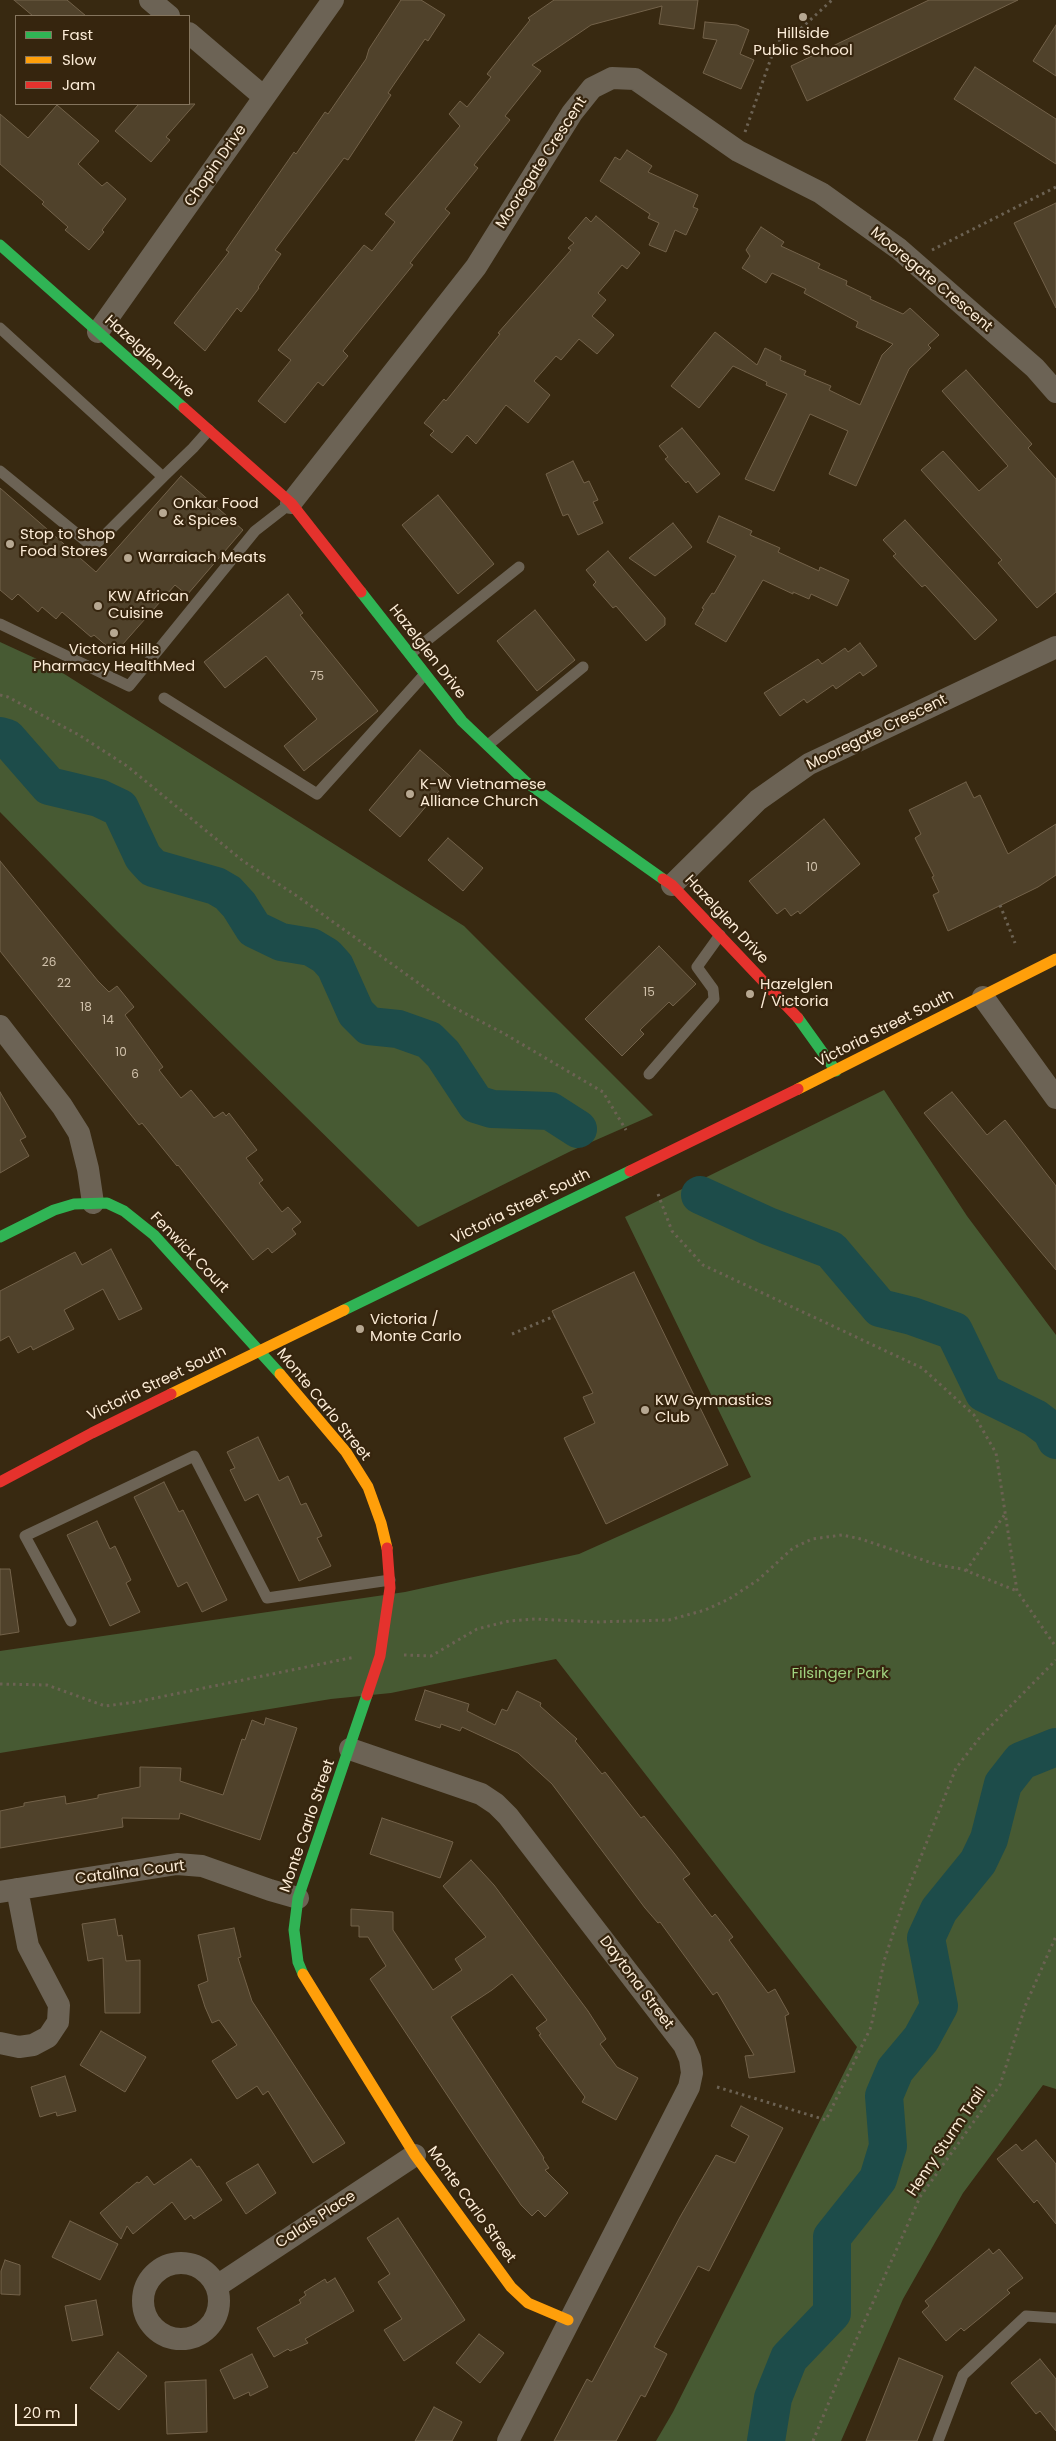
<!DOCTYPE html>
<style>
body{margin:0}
#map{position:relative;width:1056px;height:2441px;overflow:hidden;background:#382911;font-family:Poppins,sans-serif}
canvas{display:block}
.legend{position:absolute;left:15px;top:15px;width:175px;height:90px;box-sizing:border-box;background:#36250e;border:1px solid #85755e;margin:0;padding:6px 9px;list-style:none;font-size:15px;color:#fcecd7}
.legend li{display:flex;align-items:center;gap:10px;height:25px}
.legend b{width:25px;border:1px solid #85755e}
.scale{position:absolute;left:15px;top:2404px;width:62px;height:22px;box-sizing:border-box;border:2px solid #fcecd7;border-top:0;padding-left:6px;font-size:15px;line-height:18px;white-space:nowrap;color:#fcecd7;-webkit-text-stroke:4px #36250e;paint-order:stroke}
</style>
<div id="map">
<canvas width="1056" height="2441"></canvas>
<ul class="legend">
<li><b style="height:6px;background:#30b455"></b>Fast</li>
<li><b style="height:6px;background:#ff9f0a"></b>Slow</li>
<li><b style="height:6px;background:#e5322d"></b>Jam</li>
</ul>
<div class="scale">20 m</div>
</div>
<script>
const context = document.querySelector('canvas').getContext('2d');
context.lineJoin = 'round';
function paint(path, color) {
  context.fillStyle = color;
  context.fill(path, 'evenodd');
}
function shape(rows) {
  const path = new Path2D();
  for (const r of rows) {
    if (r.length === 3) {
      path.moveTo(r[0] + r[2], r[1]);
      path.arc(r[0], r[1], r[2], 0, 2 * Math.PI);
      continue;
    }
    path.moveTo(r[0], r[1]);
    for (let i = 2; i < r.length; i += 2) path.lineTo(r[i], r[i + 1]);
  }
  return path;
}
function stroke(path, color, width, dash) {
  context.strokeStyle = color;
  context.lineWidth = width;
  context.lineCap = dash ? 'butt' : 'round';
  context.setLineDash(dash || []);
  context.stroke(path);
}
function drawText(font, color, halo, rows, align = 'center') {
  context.font = font + ' Poppins,sans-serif';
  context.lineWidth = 4.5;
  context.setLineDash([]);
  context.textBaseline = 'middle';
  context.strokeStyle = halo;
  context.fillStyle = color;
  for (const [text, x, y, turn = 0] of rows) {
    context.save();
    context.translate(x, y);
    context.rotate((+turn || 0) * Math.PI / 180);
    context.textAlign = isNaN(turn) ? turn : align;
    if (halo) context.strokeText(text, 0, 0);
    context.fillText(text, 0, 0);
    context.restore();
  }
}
paint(shape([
 [0,642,50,665,464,926,653,1115,571,1151,418,1227,117,931,0,812],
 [884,1090,967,1216,1056,1335,1056,2089,1043,2085,963,2193,903,2299,841,2441,656,2441,673,2412,857,2047,556,1659,391,1693,331,1699,0,1753,0,1651,405,1592,579,1554,751,1477,625,1217]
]), '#475a33');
stroke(shape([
 [0,736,7,738,49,786,99,798,120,808,143,857,153,868,216,886,228,893,239,905,254,929,281,942,311,947,326,956,335,966,356,1013,369,1026,398,1029,429,1040,443,1054,476,1104,492,1109,550,1111,578,1129],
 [700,1195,768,1226,831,1250,880,1308,912,1316,954,1331,984,1393,1035,1418,1051,1430,1056,1440],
 [766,2441,773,2398,789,2358,832,2313,832,2237,878,2179,888,2146,884,2096,895,2070,921,2039,939,2006,926,1938,939,1910,978,1862,989,1839,1003,1784,1021,1761,1056,1747]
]), '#1d4c4a', 38);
const building = shape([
 [14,0,67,0,86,16,33,16,14,0],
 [401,0,421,0,445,15,428,41,425,39,388,93,391,95,348,160,344,158,275,250,281,254,258,287,259,288,241,312,237,308,205,351,174,323,229,252,226,250,294,152,296,154,325,112,328,114,366,59,369,49,401,0],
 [554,0,698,0,694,29,659,24,662,6,591,25,532,65,541,71,505,116,510,120,474,165,478,168,445,209,450,213,410,263,413,265,343,351,348,356,323,386,318,382,285,423,258,401,291,360,278,350,364,245,372,251,395,222,385,214,460,126,449,114,460,101,467,107,491,77,487,74,530,20,528,18,554,0],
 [929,0,1018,0,807,101,791,66,929,0],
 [705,22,737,25,749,30,740,54,754,60,741,89,703,73,717,40,703,38,705,22],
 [1056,25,1056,76,1033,61,1056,25],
 [975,67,1056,119,1056,164,954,99,975,67],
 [139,104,195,104,166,137,170,140,151,162,115,131,139,104],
 [57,105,99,141,78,164,102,186,107,182,126,199,102,230,104,232,89,250,65,230,68,227,42,204,44,202,0,164,0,114,28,138,57,105],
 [627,150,652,166,648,172,698,195,693,207,698,209,686,235,675,230,666,252,649,245,659,223,648,218,650,214,600,181,615,157,620,160,627,150],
 [1056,203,1056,308,1014,223,1056,203],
 [596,216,640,253,627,269,622,265,598,293,606,300,592,316,614,335,597,354,579,339,561,360,556,356,534,381,550,395,528,423,506,405,476,444,467,435,452,453,430,435,434,431,424,423,444,399,446,401,500,334,498,333,571,250,568,248,574,243,568,238,586,217,591,222,596,216],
 [761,227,784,242,781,246,820,264,818,268,847,281,846,285,871,297,870,299,903,314,910,308,939,335,928,345,931,348,909,369,856,486,829,474,848,431,810,414,774,491,745,479,787,394,766,385,767,382,733,366,699,408,671,386,715,332,757,365,765,348,781,356,780,360,806,371,804,375,831,386,829,390,860,405,882,355,893,344,856,327,858,322,804,293,806,289,772,273,766,283,742,268,750,256,746,250,761,227],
 [966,370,1032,444,1028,448,1056,479,1056,592,1037,608,998,563,1002,560,921,470,943,451,979,491,1008,466,942,391,966,370],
 [682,428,720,474,697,493,688,481,686,483,665,459,668,457,659,446,682,428],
 [573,461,584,483,589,481,598,500,593,502,603,523,578,535,568,514,563,516,546,474,573,461],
 [181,476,243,530,187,595,175,585,115,653,94,635,91,637,62,612,56,619,42,607,38,612,18,594,12,600,0,590,0,488,96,572,181,476],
 [438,495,494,564,458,594,402,525,438,495],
 [719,516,752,531,750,535,780,548,778,552,819,571,820,567,849,580,837,606,811,594,809,599,793,592,793,594,763,580,726,642,695,624,704,609,702,608,712,593,714,594,736,556,707,542,719,516],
 [905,520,997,620,975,640,925,585,922,587,893,556,896,554,883,540,905,520],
 [673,523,692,547,655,576,629,558,673,523],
 [608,551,665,618,665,625,646,641,616,606,613,608,593,585,596,582,586,570,608,551],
 [288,594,303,613,300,615,378,711,304,771,284,746,317,719,266,656,225,688,204,662,288,594],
 [535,610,575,660,537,691,497,641,535,610],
 [860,643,877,666,863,676,860,672,836,689,833,685,807,703,804,699,780,716,764,693,818,659,822,664,845,648,848,652,860,643],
 [420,750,451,777,400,837,369,810,420,750],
 [966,782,974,798,980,795,1008,854,1056,824,1056,875,1038,887,948,931,933,895,939,892,932,877,934,876,915,838,921,834,909,810,966,782],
 [824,819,860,864,800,914,798,911,791,916,785,908,777,914,749,881,824,819],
 [448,838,483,868,463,891,428,860,448,838],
 [0,861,98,981,109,992,117,986,134,1007,125,1015,163,1067,159,1070,181,1098,191,1090,214,1118,223,1112,226,1116,229,1113,257,1150,246,1158,263,1180,259,1183,282,1212,288,1207,301,1222,292,1229,296,1234,272,1253,268,1248,253,1260,178,1165,177,1166,142,1123,139,1125,0,951,0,861],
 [659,946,696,984,673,1006,669,1002,640,1030,644,1034,622,1056,585,1019,659,946],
 [0,1092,26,1137,20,1140,29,1156,0,1173,0,1092],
 [952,1092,987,1135,1005,1120,1056,1186,1056,1270,924,1113,952,1092],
 [111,1249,142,1309,119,1320,103,1289,64,1310,74,1329,33,1350,31,1346,18,1353,9,1336,0,1341,0,1291,75,1252,82,1265,111,1249],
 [634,1272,728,1465,606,1524,564,1438,595,1423,583,1397,593,1393,552,1311,634,1272],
 [258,1437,279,1481,288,1476,301,1505,306,1503,322,1536,317,1538,331,1566,299,1581,258,1494,245,1501,230,1470,235,1468,227,1452,258,1437],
 [164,1482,179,1512,183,1510,227,1600,202,1612,187,1582,178,1587,134,1497,164,1482],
 [97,1521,110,1549,115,1546,131,1580,126,1583,140,1612,110,1626,67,1535,97,1521],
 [0,1569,10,1569,19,1632,0,1635,0,1569],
 [425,1690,469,1704,467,1711,495,1725,502,1709,507,1711,517,1691,541,1703,540,1706,577,1739,575,1741,602,1774,605,1772,641,1818,644,1816,674,1853,690,1874,683,1879,712,1917,715,1914,733,1937,729,1940,768,1993,775,1989,789,2014,785,2016,795,2072,749,2078,745,2056,754,2055,717,1992,713,1995,660,1922,658,1923,645,1908,552,1784,518,1753,462,1727,460,1731,441,1724,440,1728,415,1720,425,1690],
 [266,1718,297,1728,260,1840,180,1813,179,1819,122,1818,123,1827,0,1848,0,1811,24,1806,24,1803,65,1796,66,1804,98,1798,98,1795,140,1787,140,1767,181,1768,180,1781,223,1795,242,1739,245,1740,252,1720,264,1725,266,1718],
 [382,1818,453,1842,440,1878,370,1854,382,1818],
 [471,1860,494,1885,588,2011,606,2039,600,2044,617,2067,638,2078,616,2120,582,2102,585,2097,539,2035,541,2034,536,2028,547,2020,512,1974,492,1990,451,2017,544,2158,543,2159,549,2168,545,2170,568,2193,545,2217,538,2210,532,2216,521,2205,477,2140,370,1979,386,1966,368,1937,359,1937,359,1926,351,1926,351,1909,393,1912,393,1930,433,1990,462,1970,455,1959,486,1937,443,1886,471,1860],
 [115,1919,118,1936,122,1935,126,1961,140,1960,140,2013,105,2013,103,1958,88,1961,82,1924,115,1919],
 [234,1928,241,1957,238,1958,252,2001,345,2143,313,2163,268,2091,263,2095,257,2086,237,2099,212,2061,237,2045,219,2020,212,2023,205,2007,198,1985,208,1981,198,1935,234,1928],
 [101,2031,146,2057,125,2092,80,2065,101,2031],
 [65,2076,76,2111,57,2116,56,2112,40,2117,31,2087,65,2076],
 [741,2106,783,2128,709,2271,698,2266,654,2347,667,2354,645,2397,641,2395,616,2441,554,2441,587,2379,592,2382,680,2217,716,2155,735,2163,749,2136,731,2126,741,2106],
 [1036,2140,1056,2164,1056,2224,1037,2200,1034,2203,997,2159,1016,2144,1022,2151,1036,2140],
 [191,2159,197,2167,199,2166,222,2200,194,2219,191,2215,185,2220,172,2202,133,2234,127,2226,121,2239,100,2213,137,2182,139,2183,147,2176,154,2185,191,2159],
 [258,2164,276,2193,246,2214,226,2183,258,2164],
 [398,2218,465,2320,404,2361,384,2330,402,2319,378,2282,390,2274,367,2238,398,2218],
 [70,2221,118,2244,100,2280,52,2257,70,2221],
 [989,2249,993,2254,999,2249,1023,2278,1007,2290,1010,2293,986,2313,964,2331,961,2328,946,2341,922,2312,929,2306,925,2301,989,2249],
 [5,2260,20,2265,20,2295,1,2294,1,2271,5,2260],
 [335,2278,354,2311,305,2339,308,2343,290,2351,288,2349,274,2357,257,2328,301,2303,299,2300,306,2295,304,2292,325,2279,327,2283,335,2278],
 [96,2300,103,2335,72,2341,65,2306,96,2300],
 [479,2334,504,2353,480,2383,456,2363,479,2334],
 [118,2352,147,2376,119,2410,90,2388,118,2352],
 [252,2354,268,2387,250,2396,249,2392,234,2399,220,2370,252,2354],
 [899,2358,943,2376,917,2441,866,2441,899,2358],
 [1040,2359,1056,2379,1056,2431,1040,2411,1036,2414,1011,2383,1040,2359],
 [206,2380,207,2432,167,2434,165,2382,206,2380],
 [434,2407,462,2422,452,2441,415,2441,434,2407]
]);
paint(building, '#50422b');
stroke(building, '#73624a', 1);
stroke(shape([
 [745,132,777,41,796,33,832,0],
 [932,250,1056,187],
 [0,695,8,697,79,735,127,766,243,861,297,896,449,1005,503,1033,603,1092,626,1130],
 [1000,905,1015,943],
 [658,1194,672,1231,703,1265,922,1368,974,1415,996,1453,1017,1591,1056,1647],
 [512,1334,555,1316],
 [966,1571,1005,1514],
 [404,1655,431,1656,477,1629,509,1621,536,1619,596,1622,669,1620,705,1610,729,1599,758,1580,793,1548,812,1539,842,1535,861,1539,938,1565,962,1569,1017,1591],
 [0,1684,47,1685,105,1706,136,1702,355,1657],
 [717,2087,826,2120,871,2027,884,1961,905,1897,956,1768,981,1736,1056,1660],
 [813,2441,836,2385,920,2197,1000,2085,1026,2004,1056,1936]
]), '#6c6253', 3, [2.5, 4]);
stroke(shape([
 [0,328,163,477,193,448,209,430],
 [0,471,93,547,163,477],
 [0,624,129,686,255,531,291,503],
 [410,654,519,567],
 [164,698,317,794,425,674],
 [488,745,583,667],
 [649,1074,714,999,713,989,697,967,720,935],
 [71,1621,25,1536,194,1456,267,1598,390,1580],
 [938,2441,963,2375,1026,2316,1056,2318]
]), '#6c6355', 11);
stroke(shape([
 [150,0,169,16],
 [189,33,264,97],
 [98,332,333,0],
 [291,503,476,267,572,113,592,88,612,78,635,79,738,151,821,193,899,249,1035,368,1056,392],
 [672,885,758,800,809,764,1056,647],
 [983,997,1056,1098],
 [0,1026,62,1106,79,1133,88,1169,93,1203],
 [350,1749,481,1794,496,1804,508,1816,684,2045,690,2059,692,2073,689,2087,508,2441],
 [0,1892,177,1864,202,1866,270,1890,298,1898],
 [0,2043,19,2047,33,2045,48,2037,58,2022,59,2005,28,1946,17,1889],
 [181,2301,38],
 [217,2286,415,2155]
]), '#6c6355', 22);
stroke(shape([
 [0,245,184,408],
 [361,592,462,721,526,782,663,879],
 [798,1018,836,1071],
 [0,1237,54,1210,74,1204,107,1203,124,1211,154,1235,280,1374],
 [344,1310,630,1171],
 [303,1974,298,1962,294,1930,298,1898,367,1695]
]), '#30b455', 11);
stroke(shape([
 [798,1089,1056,959],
 [280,1374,346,1452,368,1487,381,1523,387,1548],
 [171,1394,344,1310],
 [303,1974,415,2155,511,2287,528,2303,568,2320]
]), '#ff9f0a', 11);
stroke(shape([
 [184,408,291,503,361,592],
 [663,879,672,885,798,1018],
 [630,1171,798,1089],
 [0,1482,92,1433,171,1394],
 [367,1695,380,1656,390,1588,387,1548]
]), '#e5322d', 11);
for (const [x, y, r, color] of [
 [803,17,5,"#b7a892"],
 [163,513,5,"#b7a892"],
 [10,544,5,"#b7a892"],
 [128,558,5,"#b7a892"],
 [98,606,5,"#b7a892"],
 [114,633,5,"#b7a892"],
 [410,794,5,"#b7a892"],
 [750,994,5,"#b7a892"],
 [360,1329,5,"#b7a892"],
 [645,1410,5,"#b7a892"]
]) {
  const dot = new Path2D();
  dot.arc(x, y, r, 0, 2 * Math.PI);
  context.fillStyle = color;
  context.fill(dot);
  stroke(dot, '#36250e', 2);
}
drawText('12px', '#d1c2ac', null, [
 ["75",317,677],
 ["10",812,868],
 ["26",49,963],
 ["22",64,984],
 ["15",649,993],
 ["18",86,1008],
 ["14",108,1021],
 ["10",121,1053],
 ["6",135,1075]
]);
drawText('15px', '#fcecd7', '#36250e', [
 ["Hillside",803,34,"center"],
 ["Public School",803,51,"center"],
 ["Onkar Food",173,504],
 ["& Spices",173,521],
 ["Stop to Shop",20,535],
 ["Food Stores",20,552],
 ["Warraiach Meats",138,558],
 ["KW African",108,597],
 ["Cuisine",108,614],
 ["Victoria Hills",114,650,"center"],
 ["Pharmacy HealthMed",114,667,"center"],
 ["K-W Vietnamese",420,785],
 ["Alliance Church",420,802],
 ["Hazelglen",760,985],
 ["/ Victoria",760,1002],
 ["Victoria /",370,1320],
 ["Monte Carlo",370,1337],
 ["KW Gymnastics",655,1401],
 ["Club",655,1418]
], 'left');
drawText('15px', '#fcecd7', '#36250e', [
 ["Mooregate Crescent",542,163,-57],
 ["Chopin Drive",216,166,-55],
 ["Mooregate Crescent",931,280,40],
 ["Hazelglen Drive",149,357,42],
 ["Hazelglen Drive",427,652,52],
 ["Mooregate Crescent",877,733,-26],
 ["Hazelglen Drive",726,920,47],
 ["Victoria Street South",885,1029,-27],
 ["Victoria Street South",521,1207,-26],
 ["Fenwick Court",189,1253,46],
 ["Victoria Street South",157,1384,-26],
 ["Monte Carlo Street",323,1405,51],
 ["Monte Carlo Street",308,1826,-71],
 ["Catalina Court",130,1873,-7],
 ["Daytona Street",636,1983,53],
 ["Henry Sturm Trail",947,2142,-56],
 ["Monte Carlo Street",471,2205,54],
 ["Calais Place",316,2220,-33]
]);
drawText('15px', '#a0d27f', '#36250e', [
 ["Filsinger Park",840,1674]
]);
</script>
